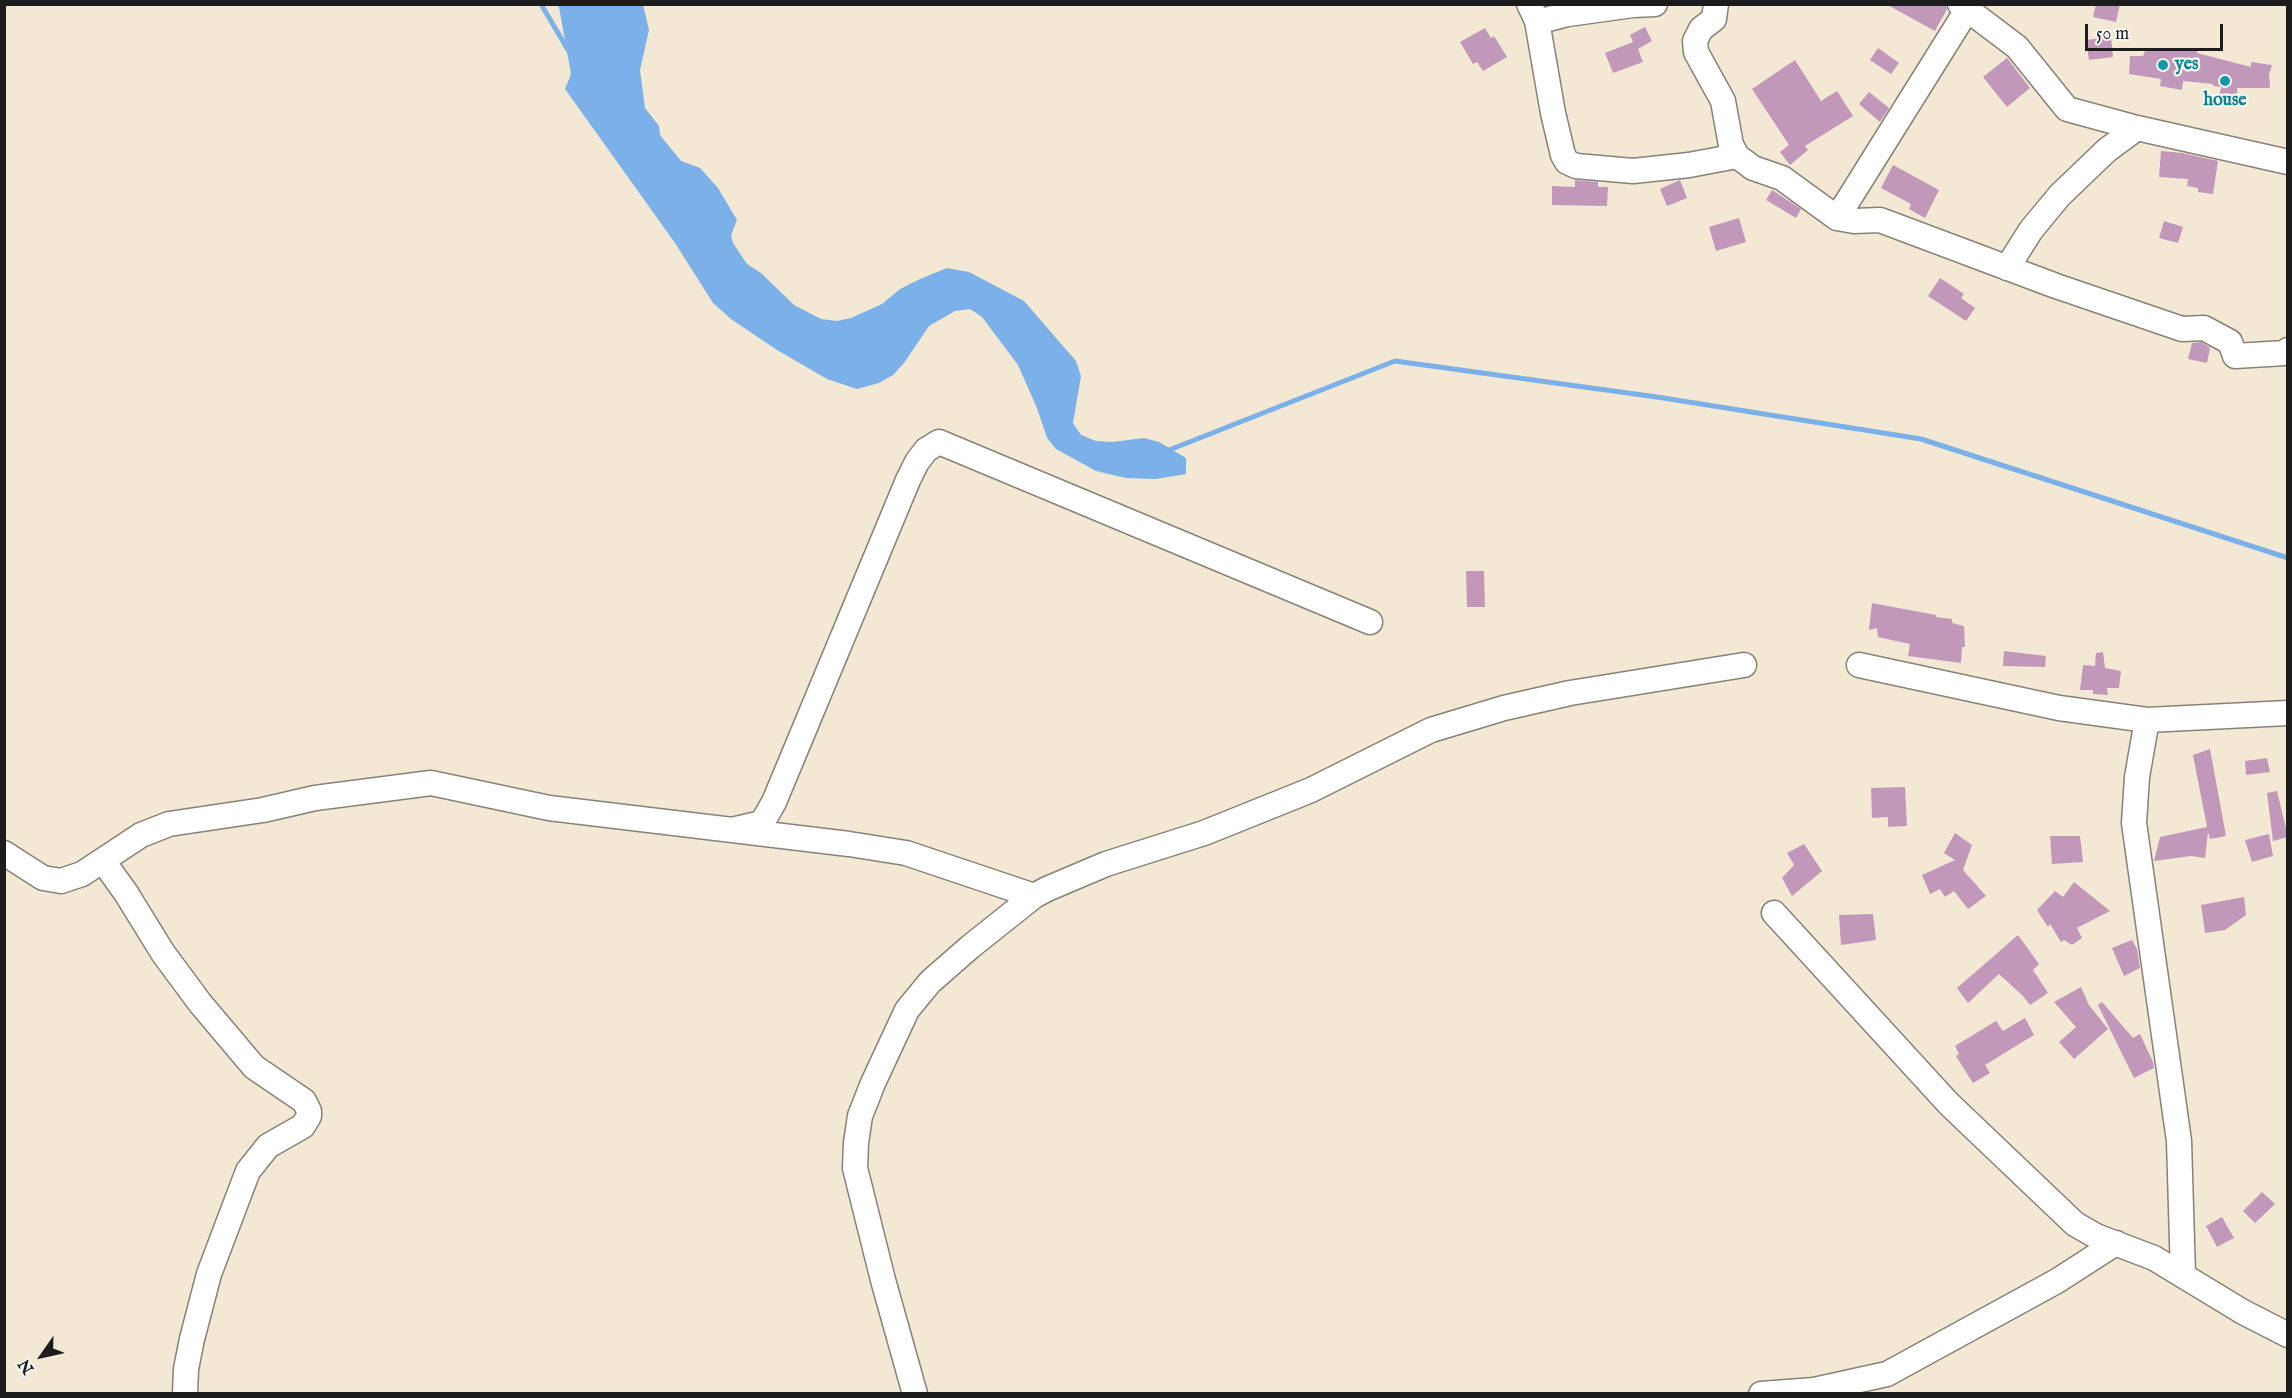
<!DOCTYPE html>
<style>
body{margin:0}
#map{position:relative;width:2292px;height:1398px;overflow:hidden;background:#f2e8d4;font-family:"IM FELL English",serif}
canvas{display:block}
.frame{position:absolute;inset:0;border:6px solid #1c1c1c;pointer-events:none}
.north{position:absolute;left:12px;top:1326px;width:60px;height:60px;-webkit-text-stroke:4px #f6f6f2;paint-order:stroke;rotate:236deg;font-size:16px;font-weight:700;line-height:24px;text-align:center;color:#1c1c1c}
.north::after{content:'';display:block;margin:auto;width:21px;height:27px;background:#1c1c1c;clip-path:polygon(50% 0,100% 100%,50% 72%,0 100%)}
.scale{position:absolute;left:2085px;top:24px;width:138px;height:27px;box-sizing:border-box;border:3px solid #1c1c1c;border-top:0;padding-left:8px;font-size:18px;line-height:21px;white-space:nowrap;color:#1c1c1c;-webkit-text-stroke:4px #f6f6f2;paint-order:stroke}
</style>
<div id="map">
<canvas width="2292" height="1398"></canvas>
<div class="frame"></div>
<div class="north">N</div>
<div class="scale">50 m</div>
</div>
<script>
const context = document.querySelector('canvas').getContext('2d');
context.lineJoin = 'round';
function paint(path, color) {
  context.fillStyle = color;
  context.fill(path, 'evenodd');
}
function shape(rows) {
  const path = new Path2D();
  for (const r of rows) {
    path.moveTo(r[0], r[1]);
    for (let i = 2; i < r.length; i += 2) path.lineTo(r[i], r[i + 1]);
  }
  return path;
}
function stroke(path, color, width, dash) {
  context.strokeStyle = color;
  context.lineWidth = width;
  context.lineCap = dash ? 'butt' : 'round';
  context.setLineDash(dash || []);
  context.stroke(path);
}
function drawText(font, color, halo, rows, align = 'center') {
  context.font = font + ' "IM FELL English",serif';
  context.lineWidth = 4.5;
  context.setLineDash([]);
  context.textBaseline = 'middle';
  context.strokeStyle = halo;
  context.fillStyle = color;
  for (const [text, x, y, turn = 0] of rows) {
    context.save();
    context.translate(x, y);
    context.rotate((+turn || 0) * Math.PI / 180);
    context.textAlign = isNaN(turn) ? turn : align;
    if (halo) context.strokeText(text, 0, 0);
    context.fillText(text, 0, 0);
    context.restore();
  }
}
paint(shape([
 [556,5,643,5,649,30,640,70,645,108,659,126,660,135,681,161,700,168,718,188,737,220,731,235,733,243,747,264,761,273,794,305,821,319,837,321,851,318,882,304,900,289,920,279,947,268,969,272,1024,301,1076,361,1081,376,1073,423,1081,435,1096,441,1112,442,1144,438,1159,442,1186,458,1186,474,1156,479,1126,478,1096,471,1056,449,1047,438,1037,408,1018,365,982,317,970,309,955,311,929,326,904,363,893,375,879,383,857,389,827,379,777,350,731,319,713,303,675,243,565,89,571,74,559,7]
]), '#7cb0e9');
stroke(shape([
 [541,4,568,50],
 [1164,452,1395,361,1657,397,1921,439,2288,558]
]), '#7cb0e9', 5);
paint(shape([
 [1886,4,1946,4,1947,9,1935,31],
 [2096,4,2120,4,2116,22,2093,17],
 [1645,27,1652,41,1638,49,1643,62,1613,73,1605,53,1633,42,1630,35],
 [1485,28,1491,38,1494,36,1507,57,1483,71,1477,62,1473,64,1460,42],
 [2111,37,2113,57,2089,60,2086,40],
 [1878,48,1899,63,1891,74,1870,60],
 [2197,49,2197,53,2251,67,2251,62,2272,65,2269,74,2270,88,2237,88,2238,98,2219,97,2221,87,2213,86,2213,84,2183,81,2182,90,2160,86,2161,79,2129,74,2130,56,2143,56,2145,51],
 [2007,58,2030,88,2007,107,1983,77],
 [1795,60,1821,101,1837,91,1853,116,1805,146,1808,150,1790,165,1780,152,1789,145,1752,89],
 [1869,92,1889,108,1880,122,1859,104],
 [2161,151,2182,153,2218,161,2213,194,2198,192,2198,188,2187,186,2188,179,2159,177],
 [1893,165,1939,190,1925,218,1909,209,1911,204,1881,188],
 [1575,180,1598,182,1598,187,1608,187,1607,206,1552,205,1552,186,1575,187],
 [1680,180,1687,198,1667,206,1660,189],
 [1772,190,1801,209,1796,218,1766,200],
 [1739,218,1746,242,1716,251,1709,227],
 [2164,221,2183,227,2178,243,2159,238],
 [1940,278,1964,294,1961,298,1975,308,1966,321,1928,296],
 [2201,342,2210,348,2207,363,2188,359,2192,343],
 [1466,571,1484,571,1485,607,1467,607],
 [1872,603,1936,615,1936,617,1952,619,1952,623,1964,626,1965,647,1962,647,1961,663,1908,656,1910,644,1878,637,1877,628,1869,630],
 [2004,651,2046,656,2045,667,2003,666],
 [2103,652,2105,668,2121,671,2119,688,2107,688,2108,695,2093,694,2093,690,2080,690,2083,665,2095,666,2096,653],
 [2210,749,2226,836,2210,839,2208,832,2205,858,2191,856,2154,861,2160,837,2207,827,2193,755],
 [2267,758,2270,772,2246,775,2245,761],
 [1905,787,1907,826,1888,827,1888,817,1872,818,1871,788],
 [2277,791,2288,837,2273,841,2267,793],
 [1955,833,1972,845,1963,870,1986,896,1968,909,1954,891,1945,897,1940,889,1930,894,1922,875,1955,860,1944,853],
 [2269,834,2273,856,2252,862,2245,840],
 [2050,836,2080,836,2083,862,2052,864],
 [1804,844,1822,871,1792,896,1782,878,1794,865,1787,853],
 [2074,882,2110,911,2077,928,2082,938,2072,945,2064,940,2061,942,2050,924,2048,927,2037,910,2055,891,2063,897],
 [2244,897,2246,915,2225,930,2205,933,2201,905],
 [1873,914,1876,940,1841,945,1839,915],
 [2018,935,2039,964,2033,970,2048,993,2030,1005,2023,996,1999,974,1968,1003,1957,988],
 [2132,940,2137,949,2140,968,2124,976,2112,948],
 [2081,987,2089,1005,2108,1029,2074,1059,2059,1042,2076,1027,2054,1002],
 [2102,1002,2133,1038,2140,1034,2153,1062,2154,1068,2134,1078,2098,1005],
 [2025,1018,2034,1035,1985,1065,1990,1073,1973,1083,1956,1056,1959,1054,1955,1046,1996,1021,2003,1031],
 [2262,1192,2275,1204,2255,1223,2243,1211],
 [2222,1217,2234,1238,2217,1247,2206,1226]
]), '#c298ba');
const minor = shape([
 [1529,4,1537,21,1553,113,1563,155,1567,162,1576,166,1633,171,1689,165,1737,156],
 [1716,4,1714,19,1701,29,1695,41,1696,52,1723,101,1731,145,1737,156,1753,168,1782,178,1837,218,1854,221,1880,220,2056,286,2182,329,2204,328,2230,342,2235,356,2285,353,2288,350],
 [1960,4,2017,47,2067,109,2137,128,2288,162],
 [1537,22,1568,14,1633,5,1655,4],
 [1837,218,1967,10],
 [2007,268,2031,230,2060,195,2107,150,2137,128],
 [1859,665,2059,708,2147,720,2288,713],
 [2147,720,2137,777,2134,823,2179,1141,2183,1275],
 [736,829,762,823,774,802,908,480,917,462,926,450,939,442,1370,622],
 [4,853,43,878,61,881,82,874,141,835,169,824,263,810,315,798,431,783,549,808,849,844,906,853,1034,896],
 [103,861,126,893,163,953,200,1003,254,1067,304,1101,309,1111,309,1116,303,1126,268,1146,248,1171,209,1274,192,1339,186,1369,185,1394],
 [1774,913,1949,1104,2075,1224,2096,1236,2154,1258,2243,1312,2288,1335],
 [915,1394,883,1280,855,1168,856,1143,860,1116,873,1083,907,1010,930,982,970,947,1034,896,1047,889,1106,864,1204,833,1311,790,1431,730,1504,708,1570,693,1744,665],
 [1761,1394,1814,1390,1887,1374,2057,1281,2116,1243]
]);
stroke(minor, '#878278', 27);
stroke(minor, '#fff', 24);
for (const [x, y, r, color] of [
 [2163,65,6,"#0f9aa8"],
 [2225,81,6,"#0f9aa8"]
]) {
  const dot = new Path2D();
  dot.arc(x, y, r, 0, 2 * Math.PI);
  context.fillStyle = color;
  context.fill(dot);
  stroke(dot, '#f6f6f2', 2);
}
drawText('bold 18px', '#0d838f', '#f6f6f2', [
 ["yes",2175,65],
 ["house",2225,101,"center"]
], 'left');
</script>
